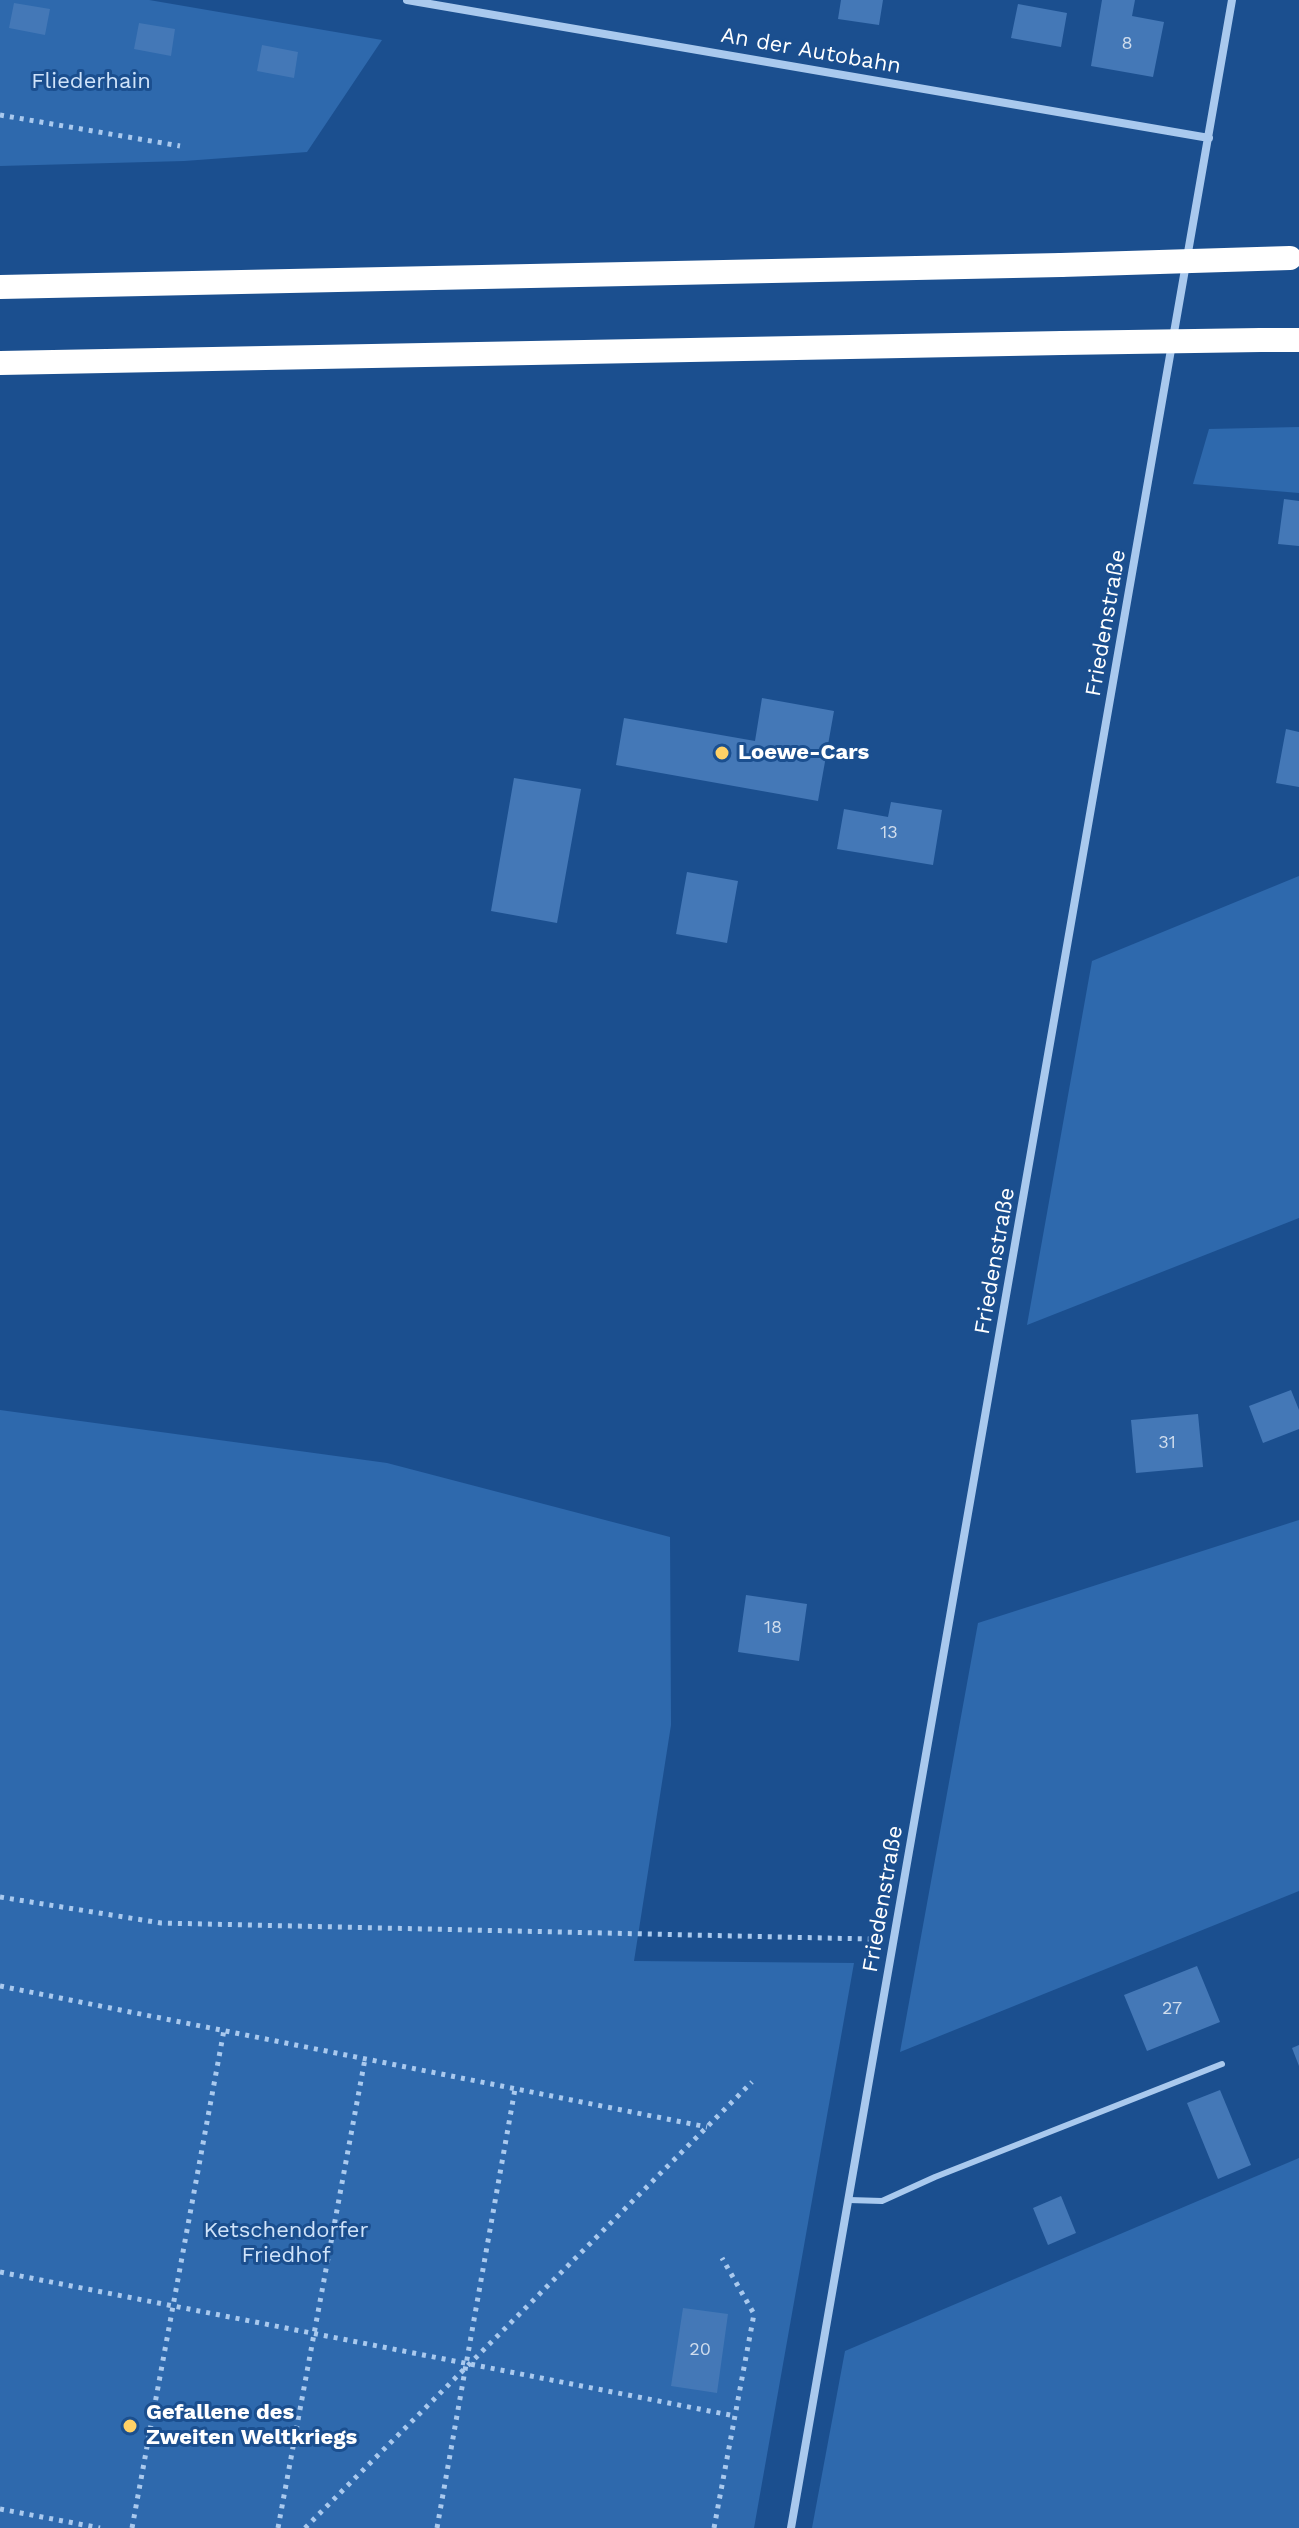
<!DOCTYPE html>
<meta charset="utf-8">
<style>
body{margin:0}
canvas{display:block;background:#1b4f8f}
</style>
<canvas width="1299" height="2528"></canvas>
<script>
const context = document.querySelector('canvas').getContext('2d');
context.lineJoin = 'round';
function paint(path, color) {
  context.fillStyle = color;
  context.fill(path, 'evenodd');
}
function shape(rows) {
  const path = new Path2D();
  for (const r of rows) {
    path.moveTo(r[0], r[1]);
    for (let i = 2; i < r.length; i += 2) path.lineTo(r[i], r[i + 1]);
  }
  return path;
}
function stroke(path, color, width, dash) {
  context.strokeStyle = color;
  context.lineWidth = width;
  context.lineCap = dash ? 'butt' : 'round';
  context.setLineDash(dash || []);
  context.stroke(path);
}
function drawText(font, color, halo, rows, align = 'center') {
  context.font = font + ' "Work Sans",sans-serif';
  context.lineWidth = 6;
  context.setLineDash([]);
  context.textBaseline = 'middle';
  context.strokeStyle = halo;
  context.fillStyle = color;
  for (const [text, x, y, turn = 0] of rows) {
    context.save();
    context.translate(x, y);
    context.rotate((+turn || 0) * Math.PI / 180);
    context.textAlign = isNaN(turn) ? turn : align;
    if (halo) context.strokeText(text, 0, 0);
    context.fillText(text, 0, 0);
    context.restore();
  }
}
paint(shape([
 [0,0,149,0,382,40,307,152,184,161,0,166],
 [1299,427,1299,493,1193,484,1209,429],
 [1299,876,1299,1218,1027,1325,1092,961],
 [0,1410,387,1463,670,1537,671,1725,634,1961,854,1963,754,2528,0,2528],
 [1299,1520,1299,1891,900,2052,978,1623],
 [1299,2158,1299,2528,812,2528,845,2351]
]), '#2e69ad');
paint(shape([
 [841,0,883,0,879,25,838,19],
 [1102,0,1135,0,1132,16,1164,22,1153,77,1091,66],
 [14,3,50,9,45,35,9,28],
 [1018,4,1067,13,1061,47,1011,38],
 [139,23,175,29,171,56,134,49],
 [262,45,298,52,294,78,257,71],
 [1284,499,1299,501,1299,546,1278,544],
 [762,698,834,711,818,801,616,765,624,718,755,741],
 [1286,729,1299,732,1299,787,1276,783],
 [514,778,581,789,557,923,491,911],
 [891,802,942,810,933,865,837,849,844,809,888,817],
 [687,872,738,881,727,943,676,934],
 [1291,1390,1299,1410,1299,1429,1263,1443,1249,1406],
 [1198,1414,1203,1467,1136,1473,1131,1420],
 [746,1595,807,1604,799,1661,738,1652],
 [1197,1966,1220,2022,1147,2051,1124,1995],
 [1299,2045,1299,2066,1292,2048],
 [1220,2090,1251,2165,1218,2179,1187,2103],
 [1061,2196,1076,2233,1048,2245,1033,2208],
 [683,2308,728,2314,717,2393,671,2386]
]), '#4478b7');
stroke(shape([
 [0,115,180,146],
 [0,1897,161,1923,869,1939],
 [0,1986,707,2127],
 [0,2272,735,2416],
 [0,2509,100,2528],
 [132,2528,224,2030],
 [278,2528,365,2059],
 [305,2528,752,2082],
 [437,2528,515,2089],
 [714,2528,754,2314,722,2258]
]), '#a9c9ee', 5, [4, 6]);
stroke(shape([
 [849,2200,882,2201,935,2177,1222,2064]
]), '#a9c9ee', 6);
stroke(shape([
 [407,0,1209,138],
 [791,2528,1232,0]
]), '#a9c9ee', 8);
stroke(shape([
 [0,287,1061,265],
 [1261,340,1299,340],
 [0,363,1062,343]
]), '#fff', 24);
stroke(shape([
 [1061,265,1290,258],
 [1062,343,1261,340]
]), '#fff', 24);
for (const [x, y, r, color] of [
 [722,753,8,"#ffd166"],
 [130,2426,8,"#ffd166"]
]) {
  const dot = new Path2D();
  dot.arc(x, y, r, 0, 2 * Math.PI);
  context.fillStyle = color;
  context.fill(dot);
  stroke(dot, '#1b4f8f', 3);
}
drawText('18px', '#d0dded', null, [
 ["8",1127,44],
 ["13",889,833],
 ["31",1167,1443],
 ["18",773,1628],
 ["27",1172,2009],
 ["20",700,2350]
]);
drawText('22px', '#fff', '#1b4f8f', [
 ["An der Autobahn",811,51,10],
 ["Friedenstraße",1106,623,-80],
 ["Friedenstraße",995,1261,-80],
 ["Friedenstraße",883,1899,-80]
]);
drawText('22px', '#cfe3fa', '#1b4f8f', [
 ["Fliederhain",91,82],
 ["Ketschendorfer",286,2231],
 ["Friedhof",286,2256]
]);
drawText('bold 22px', '#fff', '#1b4f8f', [
 ["Loewe-Cars",738,753],
 ["Gefallene des",146,2413],
 ["Zweiten Weltkriegs",146,2438]
], 'left');
</script>
